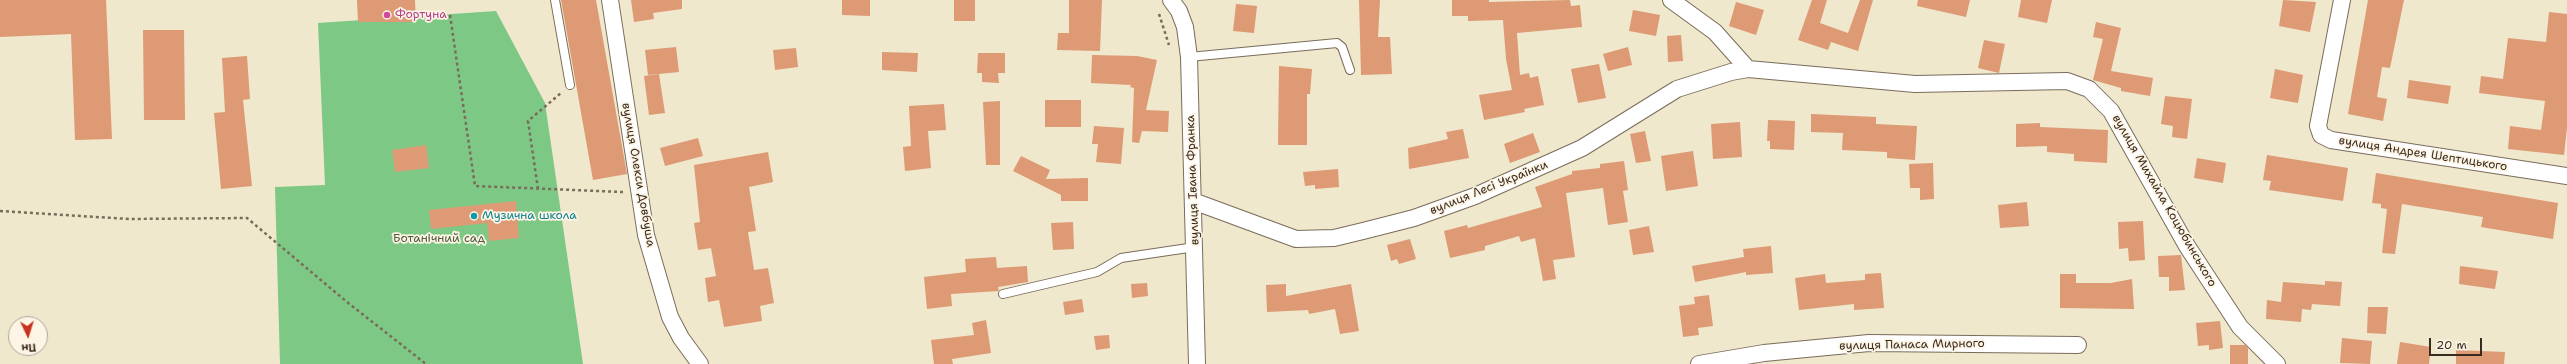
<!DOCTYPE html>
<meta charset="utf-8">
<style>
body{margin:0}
#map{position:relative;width:2567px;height:364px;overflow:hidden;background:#efe8cc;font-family:"Shantell Sans",sans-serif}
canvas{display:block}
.north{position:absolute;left:8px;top:316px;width:40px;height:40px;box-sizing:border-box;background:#fcf5e5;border:1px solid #afa495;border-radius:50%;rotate:176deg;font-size:11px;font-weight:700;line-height:16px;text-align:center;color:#3b2a1e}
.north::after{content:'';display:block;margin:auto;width:14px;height:18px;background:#c8321e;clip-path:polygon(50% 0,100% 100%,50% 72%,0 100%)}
.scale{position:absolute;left:2429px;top:338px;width:53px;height:18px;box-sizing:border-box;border:2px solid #3b2a1e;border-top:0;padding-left:5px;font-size:12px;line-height:14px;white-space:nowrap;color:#3b2a1e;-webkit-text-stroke:3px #fcf5e5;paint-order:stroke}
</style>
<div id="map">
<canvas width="2567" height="364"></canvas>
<div class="north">Пн</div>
<div class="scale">20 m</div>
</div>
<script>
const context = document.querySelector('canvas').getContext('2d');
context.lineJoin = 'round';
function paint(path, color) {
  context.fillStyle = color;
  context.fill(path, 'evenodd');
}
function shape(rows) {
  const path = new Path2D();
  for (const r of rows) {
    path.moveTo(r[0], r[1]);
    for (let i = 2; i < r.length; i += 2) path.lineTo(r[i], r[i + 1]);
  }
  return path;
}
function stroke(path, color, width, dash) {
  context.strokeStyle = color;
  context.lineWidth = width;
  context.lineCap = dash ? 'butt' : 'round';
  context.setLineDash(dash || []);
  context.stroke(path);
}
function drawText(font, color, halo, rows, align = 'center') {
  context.font = font + ' "Shantell Sans",sans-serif';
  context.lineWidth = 3.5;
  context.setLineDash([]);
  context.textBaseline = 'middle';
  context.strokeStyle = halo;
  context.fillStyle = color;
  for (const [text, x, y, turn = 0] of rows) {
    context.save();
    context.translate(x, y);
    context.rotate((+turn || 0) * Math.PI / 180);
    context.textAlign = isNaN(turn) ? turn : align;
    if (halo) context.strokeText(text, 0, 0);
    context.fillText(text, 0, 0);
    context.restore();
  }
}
paint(shape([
 [496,11,545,103,583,364,280,364,275,187,325,185,318,23]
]), '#7ec886');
paint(shape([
 [0,0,106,0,112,139,75,140,71,34,0,37],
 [357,0,415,0,416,22,358,22],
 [561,0,596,0,627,174,593,180],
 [631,0,682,0,682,9,653,13,654,19,634,22],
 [842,0,870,0,870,16,842,15],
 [954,0,975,0,975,21,954,21],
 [1069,0,1102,0,1100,51,1057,50,1058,33,1069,33],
 [1359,0,1380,0,1378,37,1390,37,1392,74,1361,75],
 [1452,0,1489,0,1489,2,1570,0,1571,6,1580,5,1582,27,1517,33,1520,75,1529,73,1530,78,1538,76,1544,105,1524,109,1525,112,1484,120,1479,95,1512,90,1506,59,1503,20,1468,21,1468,16,1452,16],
 [1812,0,1827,0,1820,23,1848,33,1860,0,1873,0,1858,51,1831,42,1828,50,1798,40],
 [1918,0,1970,0,1966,17,1917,6],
 [2021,0,2052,0,2047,23,2018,17],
 [2283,0,2316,2,2310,32,2279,26],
 [2368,0,2404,0,2390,68,2382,67,2377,97,2387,99,2383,121,2348,114],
 [1736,2,1764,10,1756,35,1729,26],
 [1236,4,1257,6,1254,33,1233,31],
 [1633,10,1660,15,1656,36,1629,31],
 [2549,12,2567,14,2567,128,2564,155,2508,149,2510,126,2541,130,2545,101,2479,93,2481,76,2503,79,2508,38,2546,42],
 [2096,22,2121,28,2111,71,2153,78,2150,96,2121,91,2121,88,2093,80,2103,39,2093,37],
 [143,30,184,30,185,120,144,120],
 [1681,35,1683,61,1668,62,1667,36],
 [1984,40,2005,44,1999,73,1978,68],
 [676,47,679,72,648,75,645,50],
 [1628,47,1632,65,1608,71,1603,54],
 [796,48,798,67,775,70,773,50],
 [882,52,918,53,917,72,882,70],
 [978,53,1005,53,1005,73,998,73,999,83,982,82,982,73,977,73],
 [1092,55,1137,56,1157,60,1146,110,1169,111,1168,132,1142,131,1139,143,1132,142,1134,88,1130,87,1131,85,1091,83],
 [247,56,250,99,243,100,252,186,221,189,214,113,225,112,222,58],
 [1599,64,1606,98,1578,103,1571,69],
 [1279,66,1312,69,1310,94,1307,94,1307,145,1278,145],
 [2275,69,2303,75,2298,103,2270,98],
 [659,74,665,113,649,115,644,76],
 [2409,80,2451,86,2448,104,2407,98],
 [2165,96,2192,99,2187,139,2172,137,2173,126,2161,124],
 [1045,100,1081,100,1081,127,1045,127],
 [1000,101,1000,165,986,165,983,102],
 [944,104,946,130,928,131,931,168,905,171,903,147,911,146,909,106],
 [1811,114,1876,117,1876,124,1917,126,1915,160,1887,158,1887,152,1842,150,1843,133,1811,132],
 [1768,120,1795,121,1794,150,1770,149,1770,141,1767,141],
 [1740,122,1742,157,1713,159,1711,124],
 [2040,123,2040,127,2108,130,2107,163,2074,161,2074,154,2047,152,2047,146,2016,147,2016,124],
 [1094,126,1124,128,1121,164,1096,162,1098,144,1092,144],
 [1463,129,1469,158,1409,169,1408,148,1448,139,1446,132],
 [1645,131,1651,161,1636,163,1630,134],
 [1533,133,1540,152,1510,163,1504,144],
 [698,138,703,156,665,166,660,148],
 [426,145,429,168,395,172,392,150],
 [1693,151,1698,186,1666,191,1661,156],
 [768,152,773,182,749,187,756,231,748,232,754,270,768,268,774,303,760,306,762,321,724,327,719,300,708,302,705,278,716,276,711,248,698,250,694,223,700,222,694,165],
 [2267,155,2348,168,2343,201,2269,190,2271,181,2263,180],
 [1021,156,1050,170,1046,179,1088,178,1088,201,1061,201,1061,195,1013,171],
 [2197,158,2226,163,2223,183,2194,178],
 [1624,161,1628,190,1623,191,1628,222,1608,225,1603,188,1566,193,1575,257,1553,260,1556,279,1543,281,1535,238,1521,242,1519,236,1485,246,1485,250,1450,258,1444,231,1467,225,1468,228,1542,207,1535,187,1572,174,1572,171,1600,168,1600,164],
 [1933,163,1934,199,1920,200,1920,188,1910,188,1909,164],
 [1338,169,1339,187,1315,189,1315,185,1305,186,1303,172],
 [2376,173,2558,203,2553,239,2481,227,2483,217,2402,204,2395,254,2382,253,2387,209,2381,208,2381,204,2372,203],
 [516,201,519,238,489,241,487,223,431,229,429,210],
 [2027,202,2029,226,2000,228,1998,205],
 [2143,221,2145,260,2129,261,2128,248,2119,249,2118,222],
 [1073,222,1074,249,1053,250,1051,223],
 [1649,226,1654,252,1633,255,1629,230],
 [1410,239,1416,259,1399,264,1397,259,1391,261,1387,245],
 [1771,246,1773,273,1746,275,1746,272,1695,282,1692,266,1744,257,1743,249],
 [2181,255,2185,290,2169,291,2169,277,2159,277,2158,256],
 [996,257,997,268,1027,266,1028,282,998,287,999,291,951,294,952,306,927,309,924,277,966,272,965,259],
 [2460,266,2498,271,2495,289,2459,284],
 [1881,273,1884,308,1854,310,1854,304,1799,310,1795,278,1825,274,1826,283,1865,280,1865,274],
 [2060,274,2076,274,2076,283,2111,283,2132,279,2134,309,2060,308],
 [2325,281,2342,282,2340,306,2312,304,2311,310,2302,309,2301,322,2266,319,2267,300,2281,302,2283,282,2325,285],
 [1147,283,1148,296,1132,298,1131,284],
 [1286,284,1286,296,1351,284,1359,331,1340,334,1335,309,1309,314,1308,310,1267,312,1266,285],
 [1709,295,1713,326,1698,328,1699,335,1683,337,1679,306,1695,304,1694,297],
 [1082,299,1084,312,1065,315,1063,302],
 [2368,307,2388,307,2386,334,2367,333],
 [986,320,991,353,952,359,953,364,934,364,931,340,974,335,972,323],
 [2220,321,2223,348,2209,350,2209,345,2198,346,2196,323],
 [1109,335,1110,348,1096,350,1094,336],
 [2342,338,2372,341,2370,364,2340,363],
 [2400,342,2431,347,2429,364,2397,364],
 [2230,345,2245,345,2248,348,2248,364,2230,364],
 [2456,350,2505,352,2504,364,2456,364]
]), '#dd9a74');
const lane = shape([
 [555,0,570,85],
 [1189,57,1337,43,1342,47,1350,70],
 [1003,294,1097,272,1121,258,1195,247]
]);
const street = shape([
 [610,0,646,235,670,317,681,338,700,364],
 [1171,0,1179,11,1185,27,1189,57,1197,364],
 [1671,0,1715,32,1748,69,1915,84,2067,81,2089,89,2111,111,2187,246,2240,327,2277,364],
 [2342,0,2318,126,2321,135,2331,140,2567,176],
 [1193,201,1296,239,1334,238,1363,231,1414,218,1475,196,1582,148,1677,89,1731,72,1748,69],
 [1699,364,1764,353,1869,343,2078,345]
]);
stroke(lane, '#7a6c5b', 10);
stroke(street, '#7a6c5b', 18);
stroke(shape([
 [1159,14,1169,45],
 [450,15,475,186,623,192],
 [538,189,528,121,561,93],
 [0,211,129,219,247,218,347,302,426,364]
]), '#7a6c5b', 2.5, [3, 3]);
stroke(lane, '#fff', 8);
stroke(street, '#fff', 16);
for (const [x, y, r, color] of [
 [387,15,4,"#d1479c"],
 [474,216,4,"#0f9aa8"]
]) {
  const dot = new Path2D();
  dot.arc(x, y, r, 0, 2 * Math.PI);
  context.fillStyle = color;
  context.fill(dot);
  stroke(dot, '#fcf5e5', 1.5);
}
drawText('12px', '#b23c85', '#fcf5e5', [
 ["Фортуна",395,15]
], 'left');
drawText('12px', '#3b2a1e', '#fcf5e5', [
 ["вулиця Андрея Шептицького",2423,154,9],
 ["вулиця Олекси Довбуша",638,175,80],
 ["вулиця Івана Франка",1193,180,-92],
 ["вулиця Лесі Українки",1489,188,-22],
 ["вулиця Михайла Коцюбинського",2164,201,60],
 ["вулиця Панаса Мирного",1912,345,-1]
]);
drawText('12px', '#0d838f', '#fcf5e5', [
 ["Музична школа",482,216]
], 'left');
drawText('12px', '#4f593d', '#fcf5e5', [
 ["Ботанічний сад",439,239]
]);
</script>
